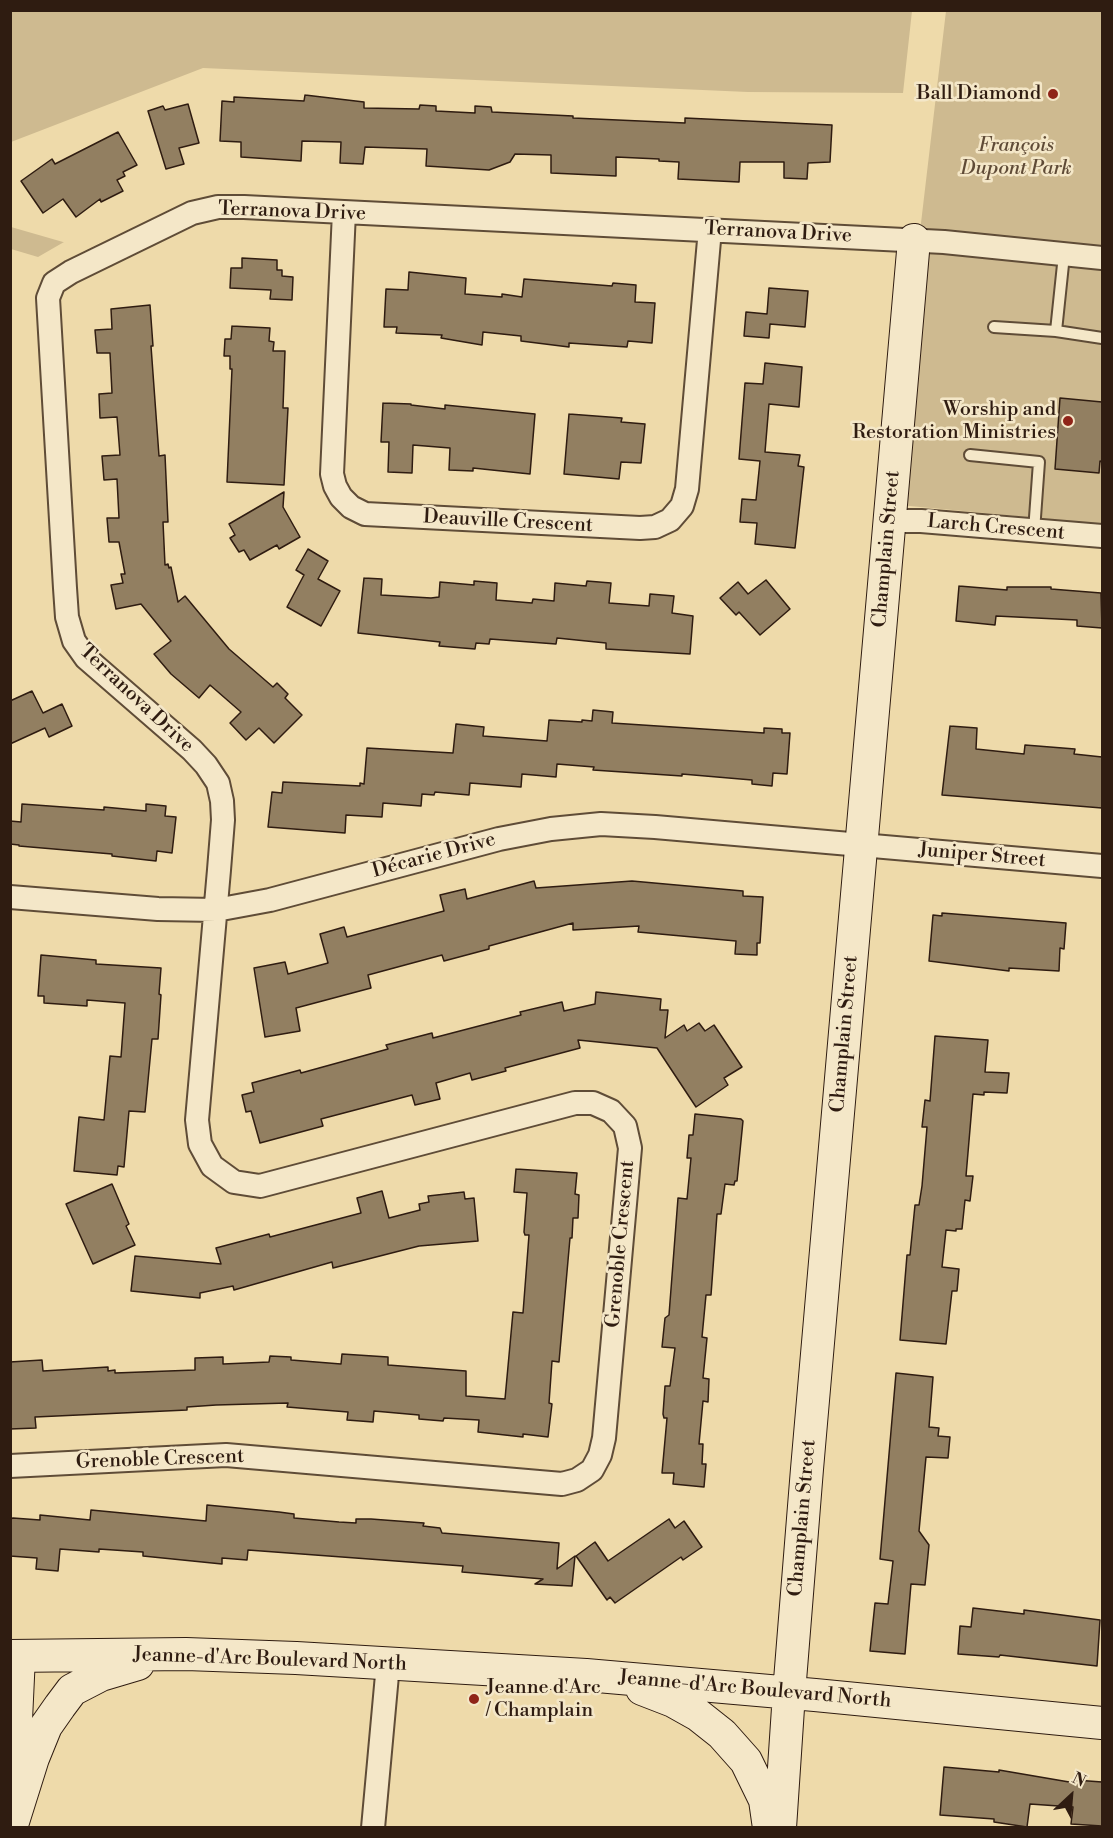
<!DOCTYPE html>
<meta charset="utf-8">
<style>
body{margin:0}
#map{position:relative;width:1113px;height:1838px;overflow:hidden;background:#eedaaa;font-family:"Libre Bodoni",serif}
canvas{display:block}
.frame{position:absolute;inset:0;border:12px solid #2f1c11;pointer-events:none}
.north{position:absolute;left:1041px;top:1766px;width:60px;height:60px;-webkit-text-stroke:4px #f4e7c8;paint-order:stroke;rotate:26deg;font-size:16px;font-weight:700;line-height:24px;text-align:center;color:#2f1c11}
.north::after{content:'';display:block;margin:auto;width:21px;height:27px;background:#2f1c11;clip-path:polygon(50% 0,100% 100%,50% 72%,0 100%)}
</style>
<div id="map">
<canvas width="1113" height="1838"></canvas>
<div class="frame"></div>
<div class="north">N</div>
</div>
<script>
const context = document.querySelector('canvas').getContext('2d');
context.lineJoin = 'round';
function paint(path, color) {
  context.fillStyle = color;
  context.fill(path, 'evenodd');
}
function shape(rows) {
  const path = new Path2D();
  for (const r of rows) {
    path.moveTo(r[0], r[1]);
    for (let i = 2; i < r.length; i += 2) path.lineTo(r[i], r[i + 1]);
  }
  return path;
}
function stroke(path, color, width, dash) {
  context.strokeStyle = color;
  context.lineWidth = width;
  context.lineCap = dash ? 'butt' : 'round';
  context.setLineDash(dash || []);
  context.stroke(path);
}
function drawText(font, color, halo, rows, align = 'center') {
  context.font = font + ' "Libre Bodoni",serif';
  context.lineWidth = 5;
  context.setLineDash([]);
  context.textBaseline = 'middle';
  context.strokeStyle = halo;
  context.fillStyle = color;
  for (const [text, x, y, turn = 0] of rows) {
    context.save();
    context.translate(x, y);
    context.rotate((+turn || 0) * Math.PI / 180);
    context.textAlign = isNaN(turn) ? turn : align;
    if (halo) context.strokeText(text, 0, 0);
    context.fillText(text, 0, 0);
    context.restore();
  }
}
paint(shape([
 [11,10,912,10,912,11,903,93,748,92,203,68,11,142],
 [946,11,1102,11,1102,255,919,240],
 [11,227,63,242,64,242,38,257,11,249],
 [917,250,1102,260,1102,524,899,505]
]), '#ceba90');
const building = shape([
 [305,95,364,102,364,108,419,109,420,105,436,106,436,111,475,113,475,106,491,107,492,112,573,116,573,118,685,123,685,118,832,125,830,162,808,163,807,179,784,178,784,162,740,162,739,182,678,179,679,162,659,161,659,159,616,157,616,176,551,173,551,155,515,154,510,162,489,170,426,166,427,149,365,147,363,164,340,163,341,142,302,141,301,161,241,157,241,142,220,141,222,101,234,102,234,97,304,101,305,95],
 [188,104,199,143,179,148,184,164,166,169,148,111,163,106,165,110,188,104],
 [118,132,137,165,123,172,125,176,117,180,123,191,101,202,100,199,76,217,63,199,43,213,21,181,52,159,55,164,118,132],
 [242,258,277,260,277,270,282,270,282,276,293,277,292,300,270,299,271,290,230,288,231,268,242,268,242,258],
 [409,272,466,278,465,294,502,297,502,294,522,297,524,279,612,286,613,283,636,285,635,302,655,303,652,343,628,341,627,347,569,343,569,347,521,341,521,336,483,332,482,345,441,338,442,335,396,333,397,327,384,327,386,289,408,290,409,272],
 [769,288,808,291,805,327,770,324,769,338,744,336,746,312,767,314,769,288],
 [150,305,153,346,151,346,159,456,165,455,168,522,163,522,165,565,168,564,169,568,171,567,178,602,185,596,229,649,273,687,277,683,288,694,285,698,302,715,274,743,259,728,246,740,230,723,241,712,210,685,199,698,171,674,154,654,171,641,141,604,116,609,111,585,123,583,121,574,125,574,119,542,109,542,107,518,119,518,117,479,104,480,102,456,120,455,117,417,100,418,99,394,112,393,110,353,97,353,95,330,112,329,111,309,150,305],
 [232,326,270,328,269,341,274,342,273,351,285,351,283,408,288,408,284,485,227,482,232,369,230,369,230,356,224,356,225,339,231,339,232,326],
 [765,363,802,367,799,407,769,404,765,452,800,455,798,466,804,467,795,548,755,544,757,523,740,522,742,499,756,500,760,461,739,459,745,383,763,384,765,363],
 [1060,398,1102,402,1102,462,1100,461,1099,473,1055,469,1060,398],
 [383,403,411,404,411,405,445,409,445,405,535,414,530,474,473,468,473,471,449,470,450,448,413,445,412,473,388,472,389,442,381,442,383,403],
 [569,414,622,418,621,422,645,424,641,463,621,462,619,479,564,474,569,414],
 [284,492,283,507,300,537,279,549,277,545,250,560,244,550,239,552,230,538,235,535,229,524,284,492],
 [308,549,328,561,318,579,340,591,321,626,287,607,304,575,296,570,308,549],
 [364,578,382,579,381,595,431,598,439,597,440,582,474,585,474,581,497,583,496,600,532,603,533,599,554,601,555,583,586,586,587,581,611,583,609,603,649,606,650,594,674,596,672,613,693,616,690,654,606,649,606,643,557,638,556,644,490,639,489,644,476,643,475,649,439,646,440,642,358,633,364,578],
 [766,580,790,609,760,635,739,612,736,615,720,598,738,582,748,594,766,580],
 [959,586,1007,590,1007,587,1051,587,1051,589,1101,593,1102,628,1077,626,1077,620,996,616,995,625,956,621,959,586],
 [32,691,43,713,62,704,72,726,49,737,45,728,10,744,10,701,32,691],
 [593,710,613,712,612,723,764,733,764,728,782,729,782,733,790,733,787,774,773,773,772,786,752,784,752,780,682,774,682,776,593,770,594,767,557,764,556,777,522,774,521,787,470,783,469,795,435,792,434,795,422,794,421,806,383,803,382,817,346,815,345,833,268,827,272,792,282,793,283,782,360,786,360,783,364,784,367,748,453,753,456,724,484,727,483,736,547,741,549,720,582,722,582,720,592,721,593,710],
 [950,726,977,728,976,749,1024,754,1025,745,1075,749,1074,754,1102,757,1102,808,942,795,950,726],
 [22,804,104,810,104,807,146,811,146,804,166,806,165,816,176,817,172,853,157,851,156,861,112,856,112,854,19,846,19,845,10,844,10,821,21,822,22,804],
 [534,881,536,888,632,881,743,891,743,896,763,897,760,943,757,943,757,955,735,954,736,941,638,932,639,926,573,930,573,923,489,946,489,949,444,961,442,955,368,975,371,988,296,1008,300,1031,265,1037,254,968,285,962,288,974,328,963,320,934,344,927,347,937,444,911,440,895,465,889,467,899,534,881],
 [942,913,1066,923,1064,949,1060,948,1059,971,1009,968,1009,971,929,961,933,915,942,916,942,913],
 [41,955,96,960,96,964,161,968,159,994,161,995,158,1039,152,1039,145,1112,129,1111,124,1167,118,1166,117,1175,74,1171,79,1117,104,1120,110,1056,121,1057,125,1003,87,1000,87,1006,44,1003,44,996,38,996,41,955],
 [596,992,661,999,660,1010,668,1010,665,1038,684,1025,687,1031,699,1023,705,1031,714,1025,742,1067,724,1078,728,1085,696,1107,657,1048,578,1040,580,1048,505,1068,506,1071,472,1080,470,1073,436,1083,440,1099,415,1105,412,1095,321,1119,323,1126,260,1143,251,1111,246,1112,242,1095,254,1092,252,1083,300,1070,301,1073,388,1049,386,1045,432,1033,433,1038,521,1015,520,1012,562,1002,564,1011,595,1004,596,992],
 [935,1036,988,1040,985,1072,1009,1073,1007,1093,984,1092,984,1095,973,1094,966,1176,973,1176,970,1201,965,1200,962,1229,956,1229,956,1231,946,1230,942,1267,959,1269,957,1291,952,1291,946,1344,900,1340,907,1255,910,1255,915,1205,919,1205,922,1186,927,1127,922,1127,925,1100,930,1101,935,1036],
 [695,1114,741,1119,743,1121,737,1181,735,1181,734,1185,725,1184,721,1214,717,1214,711,1295,706,1295,702,1337,707,1338,703,1378,709,1379,708,1402,703,1401,699,1444,703,1444,702,1464,706,1464,704,1487,673,1484,674,1473,662,1473,667,1418,664,1418,663,1414,665,1386,670,1386,675,1348,662,1347,665,1318,669,1315,678,1198,687,1199,691,1158,687,1158,689,1135,693,1135,695,1114],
 [516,1169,577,1173,575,1194,579,1195,578,1218,573,1218,572,1238,570,1238,559,1362,552,1361,549,1403,552,1404,548,1437,523,1434,523,1437,478,1432,479,1420,444,1418,443,1421,419,1419,419,1415,374,1411,373,1422,347,1420,348,1412,287,1407,288,1403,216,1405,187,1407,187,1410,35,1417,36,1428,10,1429,10,1362,42,1360,43,1371,108,1367,108,1371,115,1370,115,1373,195,1370,195,1358,223,1357,223,1364,269,1362,270,1356,291,1357,291,1360,341,1364,342,1354,388,1357,388,1365,466,1371,466,1396,505,1399,513,1312,523,1313,529,1235,525,1235,524,1232,527,1193,514,1192,516,1169],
 [112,1184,129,1224,126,1226,135,1245,93,1264,66,1204,112,1184],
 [382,1191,389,1218,420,1210,419,1204,429,1202,428,1196,464,1192,465,1199,474,1198,478,1241,419,1246,333,1268,332,1262,234,1290,233,1286,200,1293,200,1298,131,1291,135,1256,221,1264,216,1248,269,1234,270,1237,361,1213,357,1198,382,1191],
 [896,1373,933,1377,929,1427,939,1428,938,1436,950,1437,948,1458,926,1457,919,1531,929,1545,925,1585,911,1584,905,1654,870,1651,875,1603,888,1604,893,1561,880,1559,896,1373],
 [207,1505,279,1512,294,1514,294,1518,339,1522,356,1523,356,1519,371,1519,424,1523,423,1526,440,1528,442,1533,559,1543,557,1569,575,1556,572,1586,535,1584,543,1579,462,1572,463,1566,248,1550,247,1560,222,1558,222,1564,143,1556,143,1552,99,1549,99,1552,60,1549,58,1571,36,1569,37,1558,10,1556,10,1519,13,1518,40,1520,40,1515,90,1520,91,1510,206,1521,207,1505],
 [669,1519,675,1528,684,1521,702,1547,683,1560,681,1557,615,1603,610,1597,607,1600,576,1556,595,1542,608,1561,669,1519],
 [973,1608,1024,1614,1024,1610,1100,1620,1097,1666,1000,1655,999,1657,958,1654,960,1626,971,1627,973,1608],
 [944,1767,999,1772,999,1770,1075,1783,1075,1780,1102,1782,1102,1826,1071,1824,1073,1807,1030,1804,1027,1827,994,1822,994,1819,940,1815,944,1767]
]);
paint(building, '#927f61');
stroke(building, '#2f1c11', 1.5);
const lane = shape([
 [994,327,1056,331,1102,338],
 [1056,331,1064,255],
 [970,455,1039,462,1034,531]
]);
const street = shape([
 [344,212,332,474,335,486,341,497,351,507,365,514,640,528,655,527,670,520,682,506,687,489,710,229],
 [890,521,921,521,1102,536],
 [10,897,158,909,216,910,270,900,499,839,551,829,601,824,655,827,1102,866],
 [10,1466,226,1455,562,1484,577,1480,592,1470,600,1455,604,1438,630,1148,625,1126,611,1111,593,1103,575,1103,260,1186,234,1182,212,1166,200,1144,197,1120,219,870,223,820,222,801,218,783,206,765,192,750,86,658,74,641,67,617,65,588,48,298,54,283,71,272,192,213,218,207,244,207,944,242,1102,258],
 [373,1828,388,1664]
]);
const secondary = shape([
 [10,1656,186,1654,296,1658,586,1675,815,1695,1102,1723],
 [642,1689,673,1701,698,1715,722,1734,746,1761,765,1800,769,1828],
 [13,1784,19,1656],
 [11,1828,33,1758,46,1726,60,1706,72,1690,101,1675,138,1664],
 [780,1828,789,1693,807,1469,914,240]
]);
stroke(lane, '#5f4c37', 14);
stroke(street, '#5f4c37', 26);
stroke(secondary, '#2f1c11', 34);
stroke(lane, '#f4e7c8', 10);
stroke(street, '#f4e7c8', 22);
stroke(secondary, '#f4e7c8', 32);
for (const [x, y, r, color] of [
 [1053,94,6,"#8f2418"],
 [1068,421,6,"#8f2418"],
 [474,1699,6,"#8f2418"]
]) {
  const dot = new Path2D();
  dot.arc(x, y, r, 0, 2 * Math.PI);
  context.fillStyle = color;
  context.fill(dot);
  stroke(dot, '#f4e7c8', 2);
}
drawText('20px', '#2f1c11', '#f4e7c8', [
 ["Ball Diamond",1041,94],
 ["Worship and",1056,410],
 ["Restoration Ministries",1056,433],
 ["Jeanne d'Arc",486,1688,"left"],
 ["/ Champlain",486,1711,"left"]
], 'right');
drawText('italic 20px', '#5f4b37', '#f4e7c8', [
 ["François",1016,146],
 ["Dupont Park",1016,169]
]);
drawText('20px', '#2f1c11', '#f4e7c8', [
 ["Terranova Drive",292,212,2],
 ["Terranova Drive",778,233,3],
 ["Deauville Crescent",508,522,3],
 ["Larch Crescent",996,528,5],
 ["Champlain Street",887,549,-85],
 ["Terranova Drive",136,699,43],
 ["Décarie Drive",434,856,-15],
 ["Juniper Street",982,856,5],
 ["Champlain Street",845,1034,-85],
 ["Grenoble Crescent",621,1244,-85],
 ["Grenoble Crescent",160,1460,-2],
 ["Champlain Street",803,1518,-85],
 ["Jeanne-d'Arc Boulevard North",270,1660,2],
 ["Jeanne-d'Arc Boulevard North",755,1690,5]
]);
</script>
